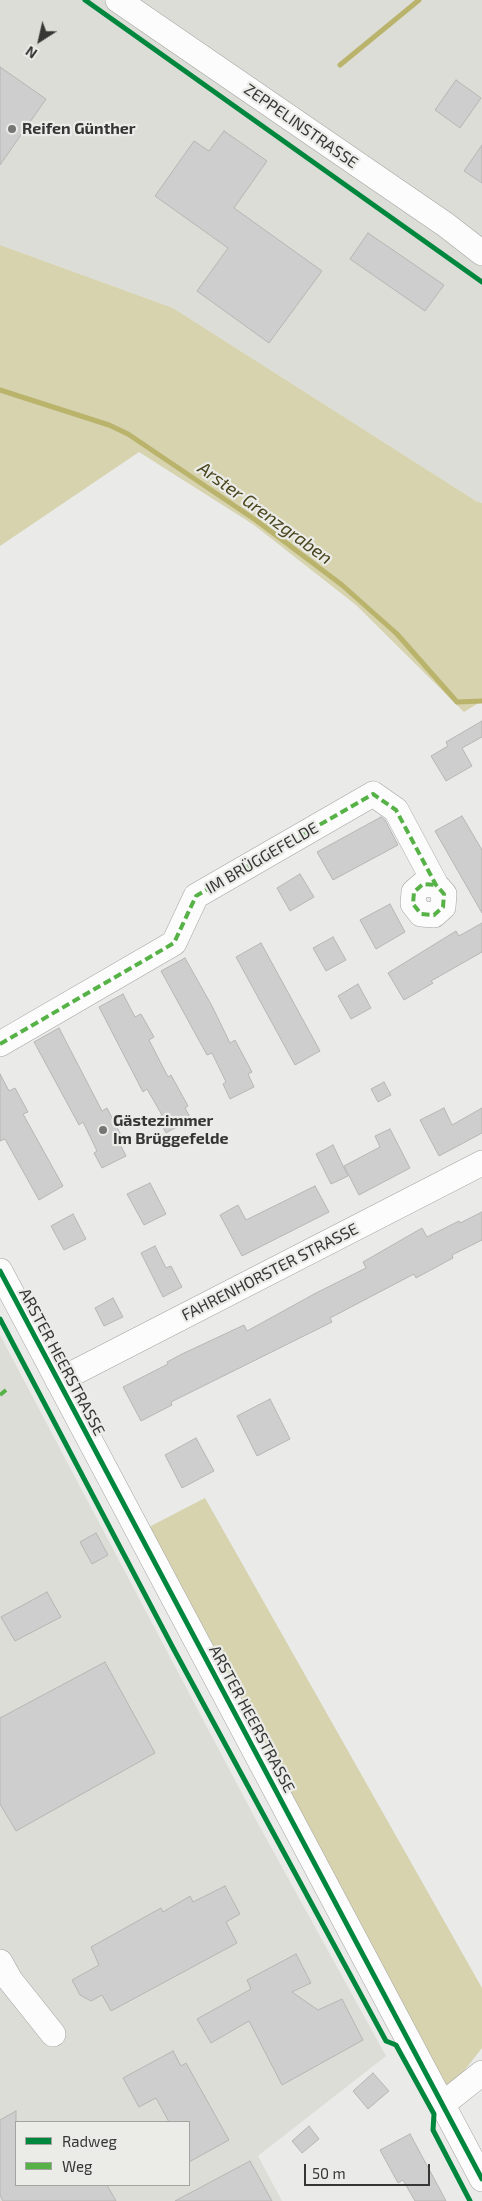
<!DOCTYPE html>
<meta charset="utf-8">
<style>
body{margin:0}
#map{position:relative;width:482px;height:2201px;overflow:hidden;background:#eaeae9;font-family:"Exo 2",sans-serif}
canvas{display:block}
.legend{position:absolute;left:15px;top:2121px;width:175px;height:65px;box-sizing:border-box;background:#ebebe8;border:1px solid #a3a3a0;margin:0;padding:6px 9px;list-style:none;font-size:15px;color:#363635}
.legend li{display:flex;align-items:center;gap:10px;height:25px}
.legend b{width:25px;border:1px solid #a3a3a0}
.north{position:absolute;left:15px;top:15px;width:50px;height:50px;-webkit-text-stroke:4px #ebebe8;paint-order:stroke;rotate:215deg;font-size:14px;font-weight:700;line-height:20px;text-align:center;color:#363635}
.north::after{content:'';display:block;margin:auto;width:18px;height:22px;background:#363635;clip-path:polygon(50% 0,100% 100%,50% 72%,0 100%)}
.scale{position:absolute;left:304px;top:2164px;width:126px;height:22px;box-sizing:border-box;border:2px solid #363635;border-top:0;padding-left:6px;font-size:15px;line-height:18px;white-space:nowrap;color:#363635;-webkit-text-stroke:4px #ebebe8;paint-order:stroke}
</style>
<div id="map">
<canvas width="482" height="2201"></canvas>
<ul class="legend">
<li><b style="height:6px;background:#00873e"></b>Radweg</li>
<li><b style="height:6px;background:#56b246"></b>Weg</li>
</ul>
<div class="north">N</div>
<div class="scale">50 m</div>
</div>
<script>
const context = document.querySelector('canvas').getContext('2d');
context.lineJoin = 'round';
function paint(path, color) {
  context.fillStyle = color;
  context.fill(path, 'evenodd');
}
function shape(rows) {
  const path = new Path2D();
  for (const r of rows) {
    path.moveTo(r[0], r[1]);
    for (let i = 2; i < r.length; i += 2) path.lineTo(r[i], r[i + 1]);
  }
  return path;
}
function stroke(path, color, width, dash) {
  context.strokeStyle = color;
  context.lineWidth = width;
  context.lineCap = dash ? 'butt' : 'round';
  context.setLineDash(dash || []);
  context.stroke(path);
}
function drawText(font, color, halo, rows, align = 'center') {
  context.font = font + ' "Exo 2",sans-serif';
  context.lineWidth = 4.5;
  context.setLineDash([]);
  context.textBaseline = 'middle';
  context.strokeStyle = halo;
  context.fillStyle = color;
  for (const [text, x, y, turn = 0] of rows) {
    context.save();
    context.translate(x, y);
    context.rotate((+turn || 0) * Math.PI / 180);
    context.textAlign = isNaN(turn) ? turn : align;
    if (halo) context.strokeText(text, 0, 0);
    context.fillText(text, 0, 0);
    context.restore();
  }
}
paint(shape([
 [0,0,482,0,482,503,476,501,173,308,0,245],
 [0,1335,255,1818,386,2056,258,2156,282,2201,0,2201],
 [16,2122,189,2122,189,2185,16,2185]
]), '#ddddd7');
paint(shape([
 [0,245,173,308,476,501,482,503,482,701,464,712,356,605,254,525,139,452,0,546],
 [205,1498,482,1988,482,2048,445,2095,147,1528]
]), '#d6d3ae');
stroke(shape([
 [340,65,419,0],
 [0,390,109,425,128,434,257,521,342,585,397,634,457,702,482,701]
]), '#bab36c', 5);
const building = shape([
 [0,67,46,99,0,165,0,67],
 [456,80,481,98,460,128,435,110,456,80],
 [224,131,267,161,234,208,322,271,269,343,197,291,228,248,155,196,194,141,209,151,224,131],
 [482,145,482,183,464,171,482,145],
 [368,233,444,285,425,311,350,259,368,233],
 [482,721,482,737,462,748,472,766,446,781,431,756,448,746,446,742,482,721],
 [462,816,482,850,482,913,435,831,462,816],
 [381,817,385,820,398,845,333,880,317,852,381,817],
 [300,874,314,897,290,911,277,888,300,874],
 [390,904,405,932,376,949,360,920,390,904],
 [482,923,482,952,431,981,433,983,404,1000,388,973,456,931,459,936,482,923],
 [333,937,346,960,326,971,313,948,333,937],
 [261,943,320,1051,295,1065,236,957,261,943],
 [185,958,212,1006,230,1043,235,1040,252,1072,248,1074,254,1087,230,1099,223,1084,226,1082,212,1053,207,1055,161,971,185,958],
 [358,984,371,1008,351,1019,338,996,358,984],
 [123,994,135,1017,141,1014,154,1037,149,1040,168,1077,171,1075,188,1106,185,1108,191,1119,166,1133,158,1118,162,1115,147,1089,143,1092,99,1007,123,994],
 [59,1028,102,1111,107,1108,124,1141,120,1144,126,1156,102,1168,94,1153,97,1151,83,1122,79,1125,34,1042,59,1028],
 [0,1074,9,1091,15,1088,28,1112,23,1114,63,1186,39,1200,5,1139,0,1141,0,1074],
 [384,1082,391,1095,378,1102,371,1089,384,1082],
 [444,1108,452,1125,482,1108,482,1133,439,1156,420,1120,444,1108],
 [390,1129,410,1168,359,1195,344,1166,380,1147,375,1136,390,1129],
 [333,1145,348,1176,331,1184,316,1154,333,1145],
 [150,1183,166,1214,144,1225,127,1194,150,1183],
 [315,1186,329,1212,242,1256,220,1215,238,1205,246,1220,315,1186],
 [482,1212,482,1240,452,1255,453,1258,416,1278,414,1274,330,1318,332,1322,171,1402,172,1405,141,1421,123,1387,168,1364,167,1362,182,1354,244,1325,247,1331,316,1293,366,1268,363,1262,422,1228,427,1237,459,1221,460,1223,482,1212],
 [73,1214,86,1239,64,1250,51,1226,73,1214],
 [155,1246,166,1268,171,1266,182,1287,163,1297,141,1253,155,1246],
 [113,1298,123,1317,104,1326,95,1308,113,1298],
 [270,1399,290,1439,257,1456,237,1416,270,1399],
 [196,1438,214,1471,182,1488,165,1455,196,1438],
 [96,1533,108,1555,92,1564,80,1542,96,1533],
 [47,1592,61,1617,15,1641,1,1617,47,1592],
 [105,1662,155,1753,16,1831,0,1804,0,1718,105,1662],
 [225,1886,240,1914,226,1922,237,1943,111,2011,102,1995,91,2001,80,1995,72,1980,99,1965,91,1947,161,1908,163,1912,190,1896,193,1902,225,1886],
 [296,1954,311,1983,292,1992,318,2010,342,1999,363,2040,282,2085,249,2021,211,2043,197,2019,251,1989,247,1980,296,1954],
 [173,2051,181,2066,186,2063,229,2140,189,2162,189,2122,169,2122,156,2098,139,2107,123,2078,173,2051],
 [373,2073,389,2091,368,2109,353,2091,373,2073],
 [16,2111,16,2185,107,2185,116,2201,3,2201,0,2195,0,2120,16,2111],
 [309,2126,319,2139,302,2153,292,2141,309,2126],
 [410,2134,437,2184,446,2201,415,2201,403,2180,398,2183,380,2150,410,2134],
 [250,2161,272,2201,175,2201,250,2161]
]);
paint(building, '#cecece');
stroke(building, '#b6b6b5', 1);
const minor = shape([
 [118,0,446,225,482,253],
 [0,1044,174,943,196,896,373,794,396,810,436,885,444,894,443,907,434,915,421,914,413,904,414,892,423,884,436,885],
 [0,1271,482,2179],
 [58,1381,482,1163],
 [0,1962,10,1980,53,2034],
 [443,2104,482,2073]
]);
stroke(minor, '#a3a3a2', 26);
stroke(minor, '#fcfcfc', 25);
stroke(shape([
 [0,1044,174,943,196,896,373,794,396,810,436,885,444,894,443,907,434,915,421,914,413,904,414,892,423,884,436,885],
 [0,1395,6,1390]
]), '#56b246', 4, [8, 4]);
stroke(shape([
 [85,0,482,282],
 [0,1271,482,2179],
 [0,1319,172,1646,386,2041,396,2045,434,2114,433,2130,470,2201]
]), '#00873e', 5);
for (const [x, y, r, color] of [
 [12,129,5,"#757574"],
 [103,1130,5,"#757574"]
]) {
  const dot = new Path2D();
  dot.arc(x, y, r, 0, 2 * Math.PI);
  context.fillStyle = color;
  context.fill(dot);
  stroke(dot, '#ebebe8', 2);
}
drawText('16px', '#363635', '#ebebe8', [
 ["ZEPPELINSTRASSE",301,126,35],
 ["IM BRÜGGEFELDE",262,858,-30],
 ["FAHRENHORSTER STRASSE",270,1272,-27],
 ["ARSTER HEERSTRASSE",62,1362,62],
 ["ARSTER HEERSTRASSE",252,1719,62]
]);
drawText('bold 16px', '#363635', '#ebebe8', [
 ["Reifen Günther",22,129],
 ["Gästezimmer",113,1121],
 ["Im Brüggefelde",113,1139]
], 'left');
drawText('italic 18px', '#49451c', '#ebebe8', [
 ["Arster Grenzgraben",265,513,36]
]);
</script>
